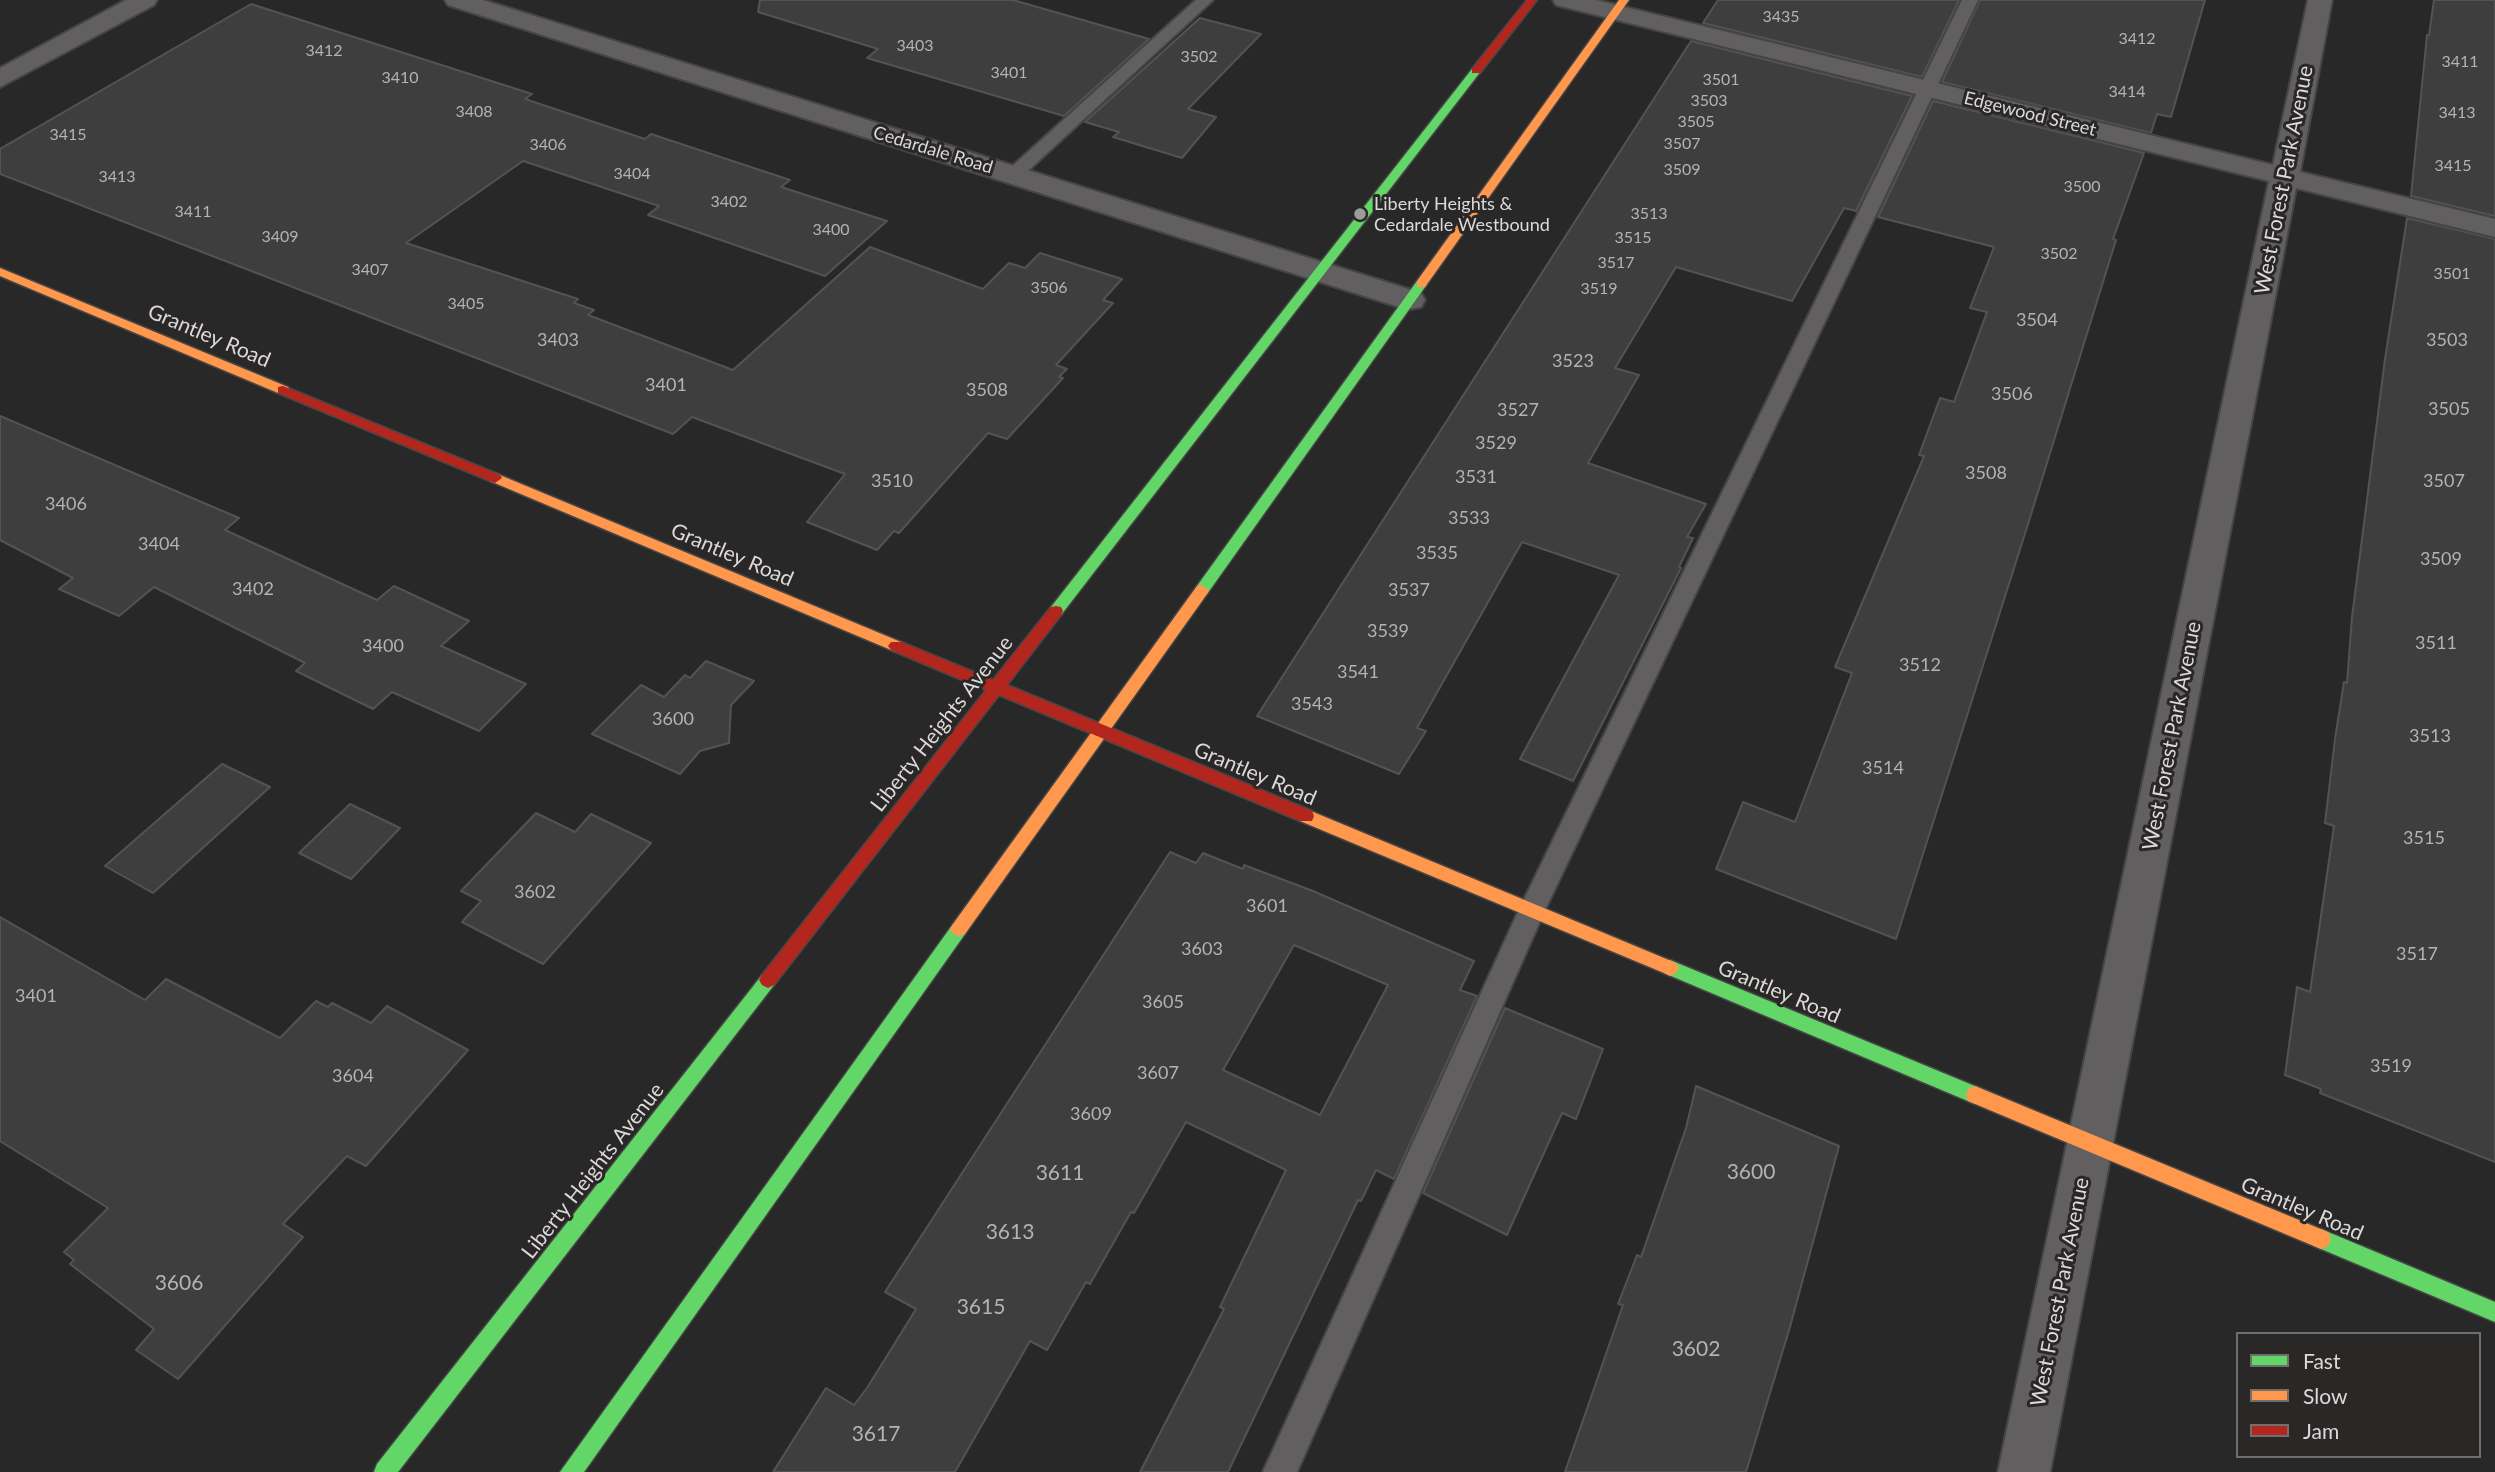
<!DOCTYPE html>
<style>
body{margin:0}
#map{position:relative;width:2495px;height:1472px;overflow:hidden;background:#292828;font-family:Lato,sans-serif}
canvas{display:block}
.legend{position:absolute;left:2236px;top:1332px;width:245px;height:126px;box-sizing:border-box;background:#2a2727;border:2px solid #716e6e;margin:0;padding:9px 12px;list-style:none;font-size:21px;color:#dbd9d9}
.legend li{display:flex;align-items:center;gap:14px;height:35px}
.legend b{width:35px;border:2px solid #716e6e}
</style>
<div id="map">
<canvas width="2495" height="1472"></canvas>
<ul class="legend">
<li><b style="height:9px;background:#63d668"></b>Fast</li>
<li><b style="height:9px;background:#ff974d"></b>Slow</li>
<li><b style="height:9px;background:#b3261e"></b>Jam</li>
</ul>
</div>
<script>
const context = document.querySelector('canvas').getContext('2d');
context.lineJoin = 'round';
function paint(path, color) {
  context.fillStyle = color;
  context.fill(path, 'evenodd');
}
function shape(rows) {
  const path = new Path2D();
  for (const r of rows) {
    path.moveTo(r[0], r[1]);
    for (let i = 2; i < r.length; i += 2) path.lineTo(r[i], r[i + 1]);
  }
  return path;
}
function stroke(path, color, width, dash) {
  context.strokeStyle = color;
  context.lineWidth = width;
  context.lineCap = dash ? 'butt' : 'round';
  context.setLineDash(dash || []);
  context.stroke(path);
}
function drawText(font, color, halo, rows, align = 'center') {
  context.font = font + ' Lato,sans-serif';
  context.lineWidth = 6;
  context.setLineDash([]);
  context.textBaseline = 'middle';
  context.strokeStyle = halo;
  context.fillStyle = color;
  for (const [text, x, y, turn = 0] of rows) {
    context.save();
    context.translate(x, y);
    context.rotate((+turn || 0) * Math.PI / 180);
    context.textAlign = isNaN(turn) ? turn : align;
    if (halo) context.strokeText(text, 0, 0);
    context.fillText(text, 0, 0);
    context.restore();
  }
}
const building = shape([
 [760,0,1013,0,1149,39,1064,116,867,58,878,49,758,12,760,0],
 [1718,0,1959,0,1922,77,1703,23,1718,0],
 [1980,0,2205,0,2171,117,2157,114,2151,133,1942,82,1980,0],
 [2434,0,2495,0,2495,216,2411,196,2427,35,2429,35,2434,0],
 [251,4,532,94,525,99,645,139,651,134,790,180,781,187,887,221,825,276,648,215,659,206,523,161,406,243,578,299,574,303,594,310,588,315,733,370,870,247,983,289,1009,263,1025,268,1040,253,1122,279,1103,300,1113,303,1056,365,1067,369,1059,377,1063,378,1007,439,988,433,899,533,894,531,877,550,807,522,845,474,692,417,673,434,0,174,0,149,251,4],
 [1200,18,1261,34,1188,109,1216,117,1182,158,1113,137,1119,132,1085,122,1200,18],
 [1691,41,1912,96,1856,211,1844,208,1792,301,1676,267,1615,368,1639,375,1588,463,1706,504,1687,537,1693,538,1679,567,1681,568,1573,781,1520,759,1619,575,1522,542,1417,728,1426,731,1399,774,1257,716,1691,41],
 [1933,101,2144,153,2113,239,2116,240,2029,521,1896,939,1716,869,1743,802,1795,822,1852,673,1835,667,1924,456,1919,455,1940,398,1954,402,1987,312,1970,308,1994,247,1878,217,1933,101],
 [2407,218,2495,239,2495,1162,2320,1093,2321,1089,2285,1075,2297,987,2310,992,2334,826,2325,823,2335,739,2344,682,2347,683,2352,617,2385,359,2407,218],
 [0,416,239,518,225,530,377,600,394,586,469,621,441,646,526,684,479,731,392,692,373,709,296,671,305,663,154,587,119,616,59,589,73,578,0,540,0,416],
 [706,661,754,681,731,705,729,743,700,751,680,774,592,734,641,685,664,697,685,675,690,678,706,661],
 [222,764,270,787,153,893,105,866,222,764],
 [350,804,400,828,351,879,299,853,350,804],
 [536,813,575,832,591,814,651,843,543,964,462,922,481,901,461,891,536,813],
 [1170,852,1196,863,1203,853,1243,869,1244,865,1313,891,1474,961,1460,990,1477,996,1394,1179,1376,1170,1361,1201,1358,1200,1228,1472,1140,1472,1224,1309,1220,1307,1286,1170,1186,1122,1134,1213,1131,1212,1090,1284,1086,1282,1047,1350,1030,1341,955,1472,773,1472,826,1388,854,1405,867,1388,916,1309,885,1292,1170,852],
 [1294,945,1388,985,1320,1115,1223,1070,1294,945],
 [0,917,145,1000,166,979,280,1038,316,1001,328,1007,332,1003,371,1023,387,1006,468,1050,366,1166,347,1156,283,1224,303,1237,178,1379,136,1350,154,1329,70,1264,74,1260,64,1252,108,1208,0,1141,0,917],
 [1505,1008,1603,1049,1576,1119,1562,1113,1507,1235,1423,1193,1505,1008],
 [1696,1086,1839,1146,1790,1327,1746,1472,1565,1472,1623,1305,1618,1304,1637,1255,1641,1257,1686,1128,1696,1086]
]);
paint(building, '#3f3e3e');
stroke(building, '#545353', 2);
const lane = shape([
 [1196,0,1213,0,1019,179,1007,179,1004,175,1007,171,1196,0],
 [1962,0,1978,0,1544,912,1297,1472,1263,1472,1518,912,1962,0]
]);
const street = shape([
 [126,0,157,0,154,5,0,87,0,68,126,0],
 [445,0,483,0,1421,293,1425,300,1421,307,1410,309,1399,307,448,5,445,0],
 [1553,0,1596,0,2273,165,2308,0,2332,0,2300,172,2495,219,2495,237,2296,188,2050,1472,1998,1472,2269,181,1556,5,1553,0]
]);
const fast = shape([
 [1472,69,1481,71,1061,615,1051,615,1049,611,1051,607,1472,69],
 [1421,280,1427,284,1425,287,1207,594,1197,594,1195,590,1197,586,1417,281,1421,280],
 [959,922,965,924,968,929,965,934,584,1472,560,1472,953,924,959,922],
 [1670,960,1982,1089,1984,1095,1982,1101,1975,1104,1664,973,1661,968,1664,963,1670,960],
 [768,972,774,975,777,980,774,985,398,1472,374,1472,377,1464,762,975,768,972],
 [2321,1229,2495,1302,2495,1322,2314,1246,2311,1239,2314,1232,2321,1229]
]);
const slow = shape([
 [1619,0,1629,0,1425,287,1417,287,1417,281,1619,0],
 [0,268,288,387,290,390,288,393,278,393,0,276,0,268],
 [495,473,901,642,904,646,896,652,891,650,490,481,488,478,495,473],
 [1202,585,1209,590,1207,594,965,934,959,936,953,934,950,929,953,924,1197,586,1202,585],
 [1306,809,1676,963,1679,968,1676,973,1670,976,1664,973,1300,821,1298,816,1300,811,1306,809],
 [1975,1086,2328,1232,2331,1239,2328,1246,2321,1249,1968,1101,1966,1095,1968,1089,1975,1086]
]);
const jam = shape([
 [1527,0,1537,0,1480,73,1472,73,1472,69,1527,0],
 [283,386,500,475,502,478,495,483,490,481,278,393,278,387,283,386],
 [1056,606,1061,607,1063,611,1061,615,1007,685,1312,811,1314,816,1312,821,1300,821,999,695,774,985,768,988,762,985,759,980,762,975,986,690,891,650,888,646,891,642,901,642,993,680,1051,607,1056,606]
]);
stroke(lane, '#464545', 4);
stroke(street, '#464545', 4);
stroke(fast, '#464545', 3);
stroke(slow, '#464545', 3);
stroke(jam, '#464545', 3);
paint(lane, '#615f5f');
paint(street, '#615f5f');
paint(fast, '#63d668');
paint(slow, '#ff974d');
paint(jam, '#b3261e');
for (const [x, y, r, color] of [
 [1360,214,7,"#9d9b9b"]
]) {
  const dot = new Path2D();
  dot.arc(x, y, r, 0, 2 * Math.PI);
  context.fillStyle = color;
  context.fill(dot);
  stroke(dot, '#2a2727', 2.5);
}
drawText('16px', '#b4b2b2', null, [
 ["3435",1781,17],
 ["3412",2137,39],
 ["3403",915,46],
 ["3412",324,51],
 ["3502",1199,57],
 ["3411",2460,62],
 ["3401",1009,73],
 ["3410",400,78],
 ["3501",1721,80],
 ["3414",2127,92],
 ["3503",1709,101],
 ["3408",474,112],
 ["3413",2457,113],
 ["3505",1696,122],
 ["3415",68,135],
 ["3507",1682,144],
 ["3406",548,145],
 ["3415",2453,166],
 ["3509",1682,170],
 ["3404",632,174],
 ["3413",117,177],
 ["3500",2082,187],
 ["3402",729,202],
 ["3411",193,212],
 ["3513",1649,214],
 ["3400",831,230],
 ["3409",280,237],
 ["3515",1633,238],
 ["3502",2059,254],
 ["3517",1616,263],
 ["3407",370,270],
 ["3501",2452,274],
 ["3506",1049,288],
 ["3519",1599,289],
 ["3405",466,304]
]);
drawText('18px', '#dbd9d9', '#2a2727', [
 ["Edgewood Street",2030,114,14],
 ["Cedardale Road",933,150,17]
]);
drawText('18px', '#dbd9d9', '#2a2727', [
 ["Liberty Heights &",1374,204],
 ["Cedardale Westbound",1374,225]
], 'left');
drawText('18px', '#b4b2b2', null, [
 ["3504",2037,320],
 ["3403",558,340],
 ["3503",2447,340],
 ["3523",1573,361],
 ["3401",666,385],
 ["3508",987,390],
 ["3506",2012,394],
 ["3505",2449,409],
 ["3527",1518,410],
 ["3529",1496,443],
 ["3508",1986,473],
 ["3531",1476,477],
 ["3510",892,481],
 ["3507",2444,481],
 ["3406",66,504],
 ["3533",1469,518],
 ["3404",159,544],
 ["3535",1437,553],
 ["3509",2441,559],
 ["3402",253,589],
 ["3537",1409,590],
 ["3539",1388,631],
 ["3511",2436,643],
 ["3400",383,646],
 ["3512",1920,665],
 ["3541",1358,672],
 ["3543",1312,704],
 ["3600",673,719],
 ["3513",2430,736],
 ["3514",1883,768],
 ["3515",2424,838],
 ["3602",535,892],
 ["3601",1267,906],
 ["3603",1202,949],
 ["3517",2417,954],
 ["3401",36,996],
 ["3605",1163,1002],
 ["3519",2391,1066],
 ["3607",1158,1073],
 ["3604",353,1076],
 ["3609",1091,1114]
]);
drawText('21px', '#dbd9d9', '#2a2727', [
 ["West Forest Park Avenue",2284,180,-79],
 ["Grantley Road",209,336,23],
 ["Grantley Road",732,555,23],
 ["Liberty Heights Avenue",942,724,-52],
 ["West Forest Park Avenue",2172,736,-79],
 ["Grantley Road",1255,774,23],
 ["Grantley Road",1779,992,23],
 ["Liberty Heights Avenue",593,1171,-52],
 ["Grantley Road",2302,1209,23],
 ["West Forest Park Avenue",2060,1292,-79]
]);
drawText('21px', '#b4b2b2', null, [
 ["3600",1751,1172],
 ["3611",1060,1173],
 ["3613",1010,1232],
 ["3606",179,1283],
 ["3615",981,1307],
 ["3602",1696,1349],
 ["3617",876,1434]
]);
</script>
